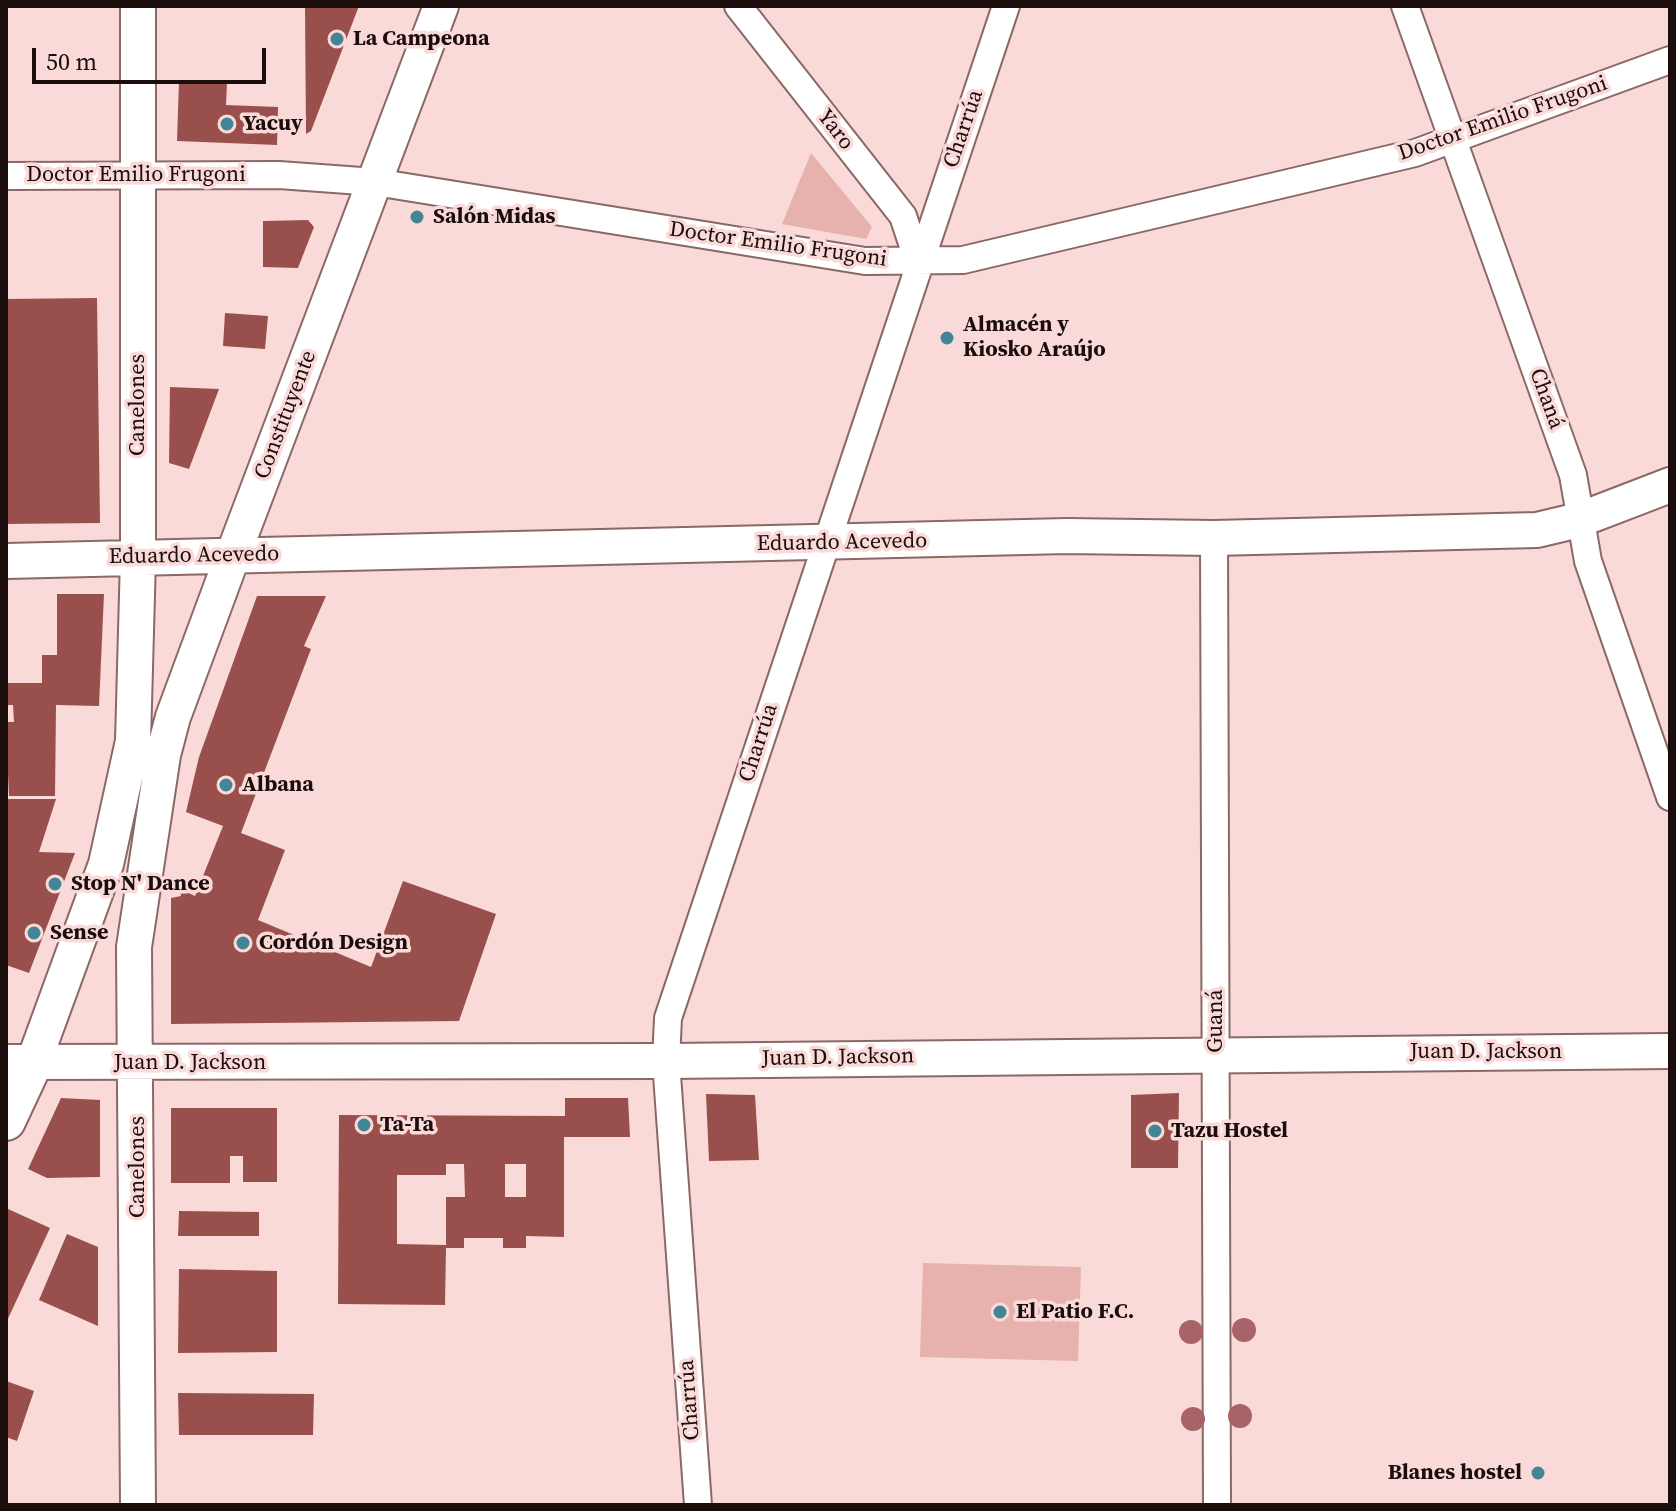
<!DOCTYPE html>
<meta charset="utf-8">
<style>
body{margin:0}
#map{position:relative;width:1676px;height:1511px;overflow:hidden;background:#fadad8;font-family:"Source Serif 4",serif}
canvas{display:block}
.frame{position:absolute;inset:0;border:8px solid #1a0d0c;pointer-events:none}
.scale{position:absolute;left:32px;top:48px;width:234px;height:36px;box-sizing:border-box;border:4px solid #1a0d0c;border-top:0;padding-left:10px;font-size:24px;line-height:28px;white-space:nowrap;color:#1a0d0c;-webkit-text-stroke:6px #fadad8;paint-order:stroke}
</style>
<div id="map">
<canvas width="1676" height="1511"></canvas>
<div class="frame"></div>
<div class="scale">50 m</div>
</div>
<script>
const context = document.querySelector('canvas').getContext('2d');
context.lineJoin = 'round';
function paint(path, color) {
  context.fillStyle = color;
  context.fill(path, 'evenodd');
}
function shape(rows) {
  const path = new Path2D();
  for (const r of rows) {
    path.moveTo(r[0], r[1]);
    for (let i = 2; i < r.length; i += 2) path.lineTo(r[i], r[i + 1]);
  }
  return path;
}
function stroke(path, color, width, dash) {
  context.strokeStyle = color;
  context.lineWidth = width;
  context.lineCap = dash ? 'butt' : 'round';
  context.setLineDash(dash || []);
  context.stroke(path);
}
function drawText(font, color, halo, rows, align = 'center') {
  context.font = font + ' "Source Serif 4",serif';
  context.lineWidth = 7;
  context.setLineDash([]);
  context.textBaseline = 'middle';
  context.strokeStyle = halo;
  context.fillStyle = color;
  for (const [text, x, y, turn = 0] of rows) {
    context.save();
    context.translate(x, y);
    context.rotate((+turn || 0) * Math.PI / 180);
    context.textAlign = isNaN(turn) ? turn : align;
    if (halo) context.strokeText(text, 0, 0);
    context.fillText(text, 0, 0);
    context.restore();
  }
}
paint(shape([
 [811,153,872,227,866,239,782,224],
 [923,1263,1081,1267,1078,1361,920,1357]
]), '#e7b1ad');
paint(shape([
 [305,6,359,6,311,131,306,134],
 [179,81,227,83,226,105,278,107,277,145,177,141],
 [308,220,314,227,298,268,263,267,263,221],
 [97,298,100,523,6,524,6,299],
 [225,313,268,316,265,349,223,346],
 [170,387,219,389,189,469,169,463],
 [57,594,104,594,99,706,56,705,55,796,9,796,6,731,8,722,14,722,13,705,6,705,6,683,42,683,42,655,57,655],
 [257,596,326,596,304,646,311,649,241,833,285,850,258,920,371,967,403,881,496,914,459,1021,171,1024,171,898,181,896,180,889,195,896,223,826,186,812,199,757],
 [6,799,56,799,39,852,75,853,29,973,6,965],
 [1179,1093,1178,1168,1131,1168,1131,1095],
 [706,1094,755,1095,759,1160,709,1161],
 [61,1098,100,1100,100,1177,47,1178,28,1169],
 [565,1098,628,1098,630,1137,564,1137,564,1237,526,1236,526,1248,503,1248,503,1238,464,1238,464,1248,446,1248,445,1305,338,1304,339,1115,565,1116],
 [446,1164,464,1164,465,1197,446,1197,446,1245,397,1244,397,1175,446,1175],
 [505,1164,526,1164,526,1197,505,1197],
 [171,1108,277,1108,277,1182,243,1182,243,1156,230,1156,230,1183,171,1183],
 [8,1209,50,1228,6,1323,6,1214],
 [179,1211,259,1212,259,1236,178,1236],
 [67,1234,98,1247,98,1326,39,1300],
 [179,1269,277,1271,277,1352,178,1353],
 [6,1381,34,1391,17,1441,6,1437],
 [178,1393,314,1394,313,1435,179,1435]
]), '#99504d');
const minor = shape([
 [738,6,903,216,918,261],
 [1405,6,1573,475,1588,561,1670,797],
 [6,176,279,175,375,182,865,261,963,260,1415,153,1670,60],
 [1214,538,1217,1505],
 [698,1505,666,1061,668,1018,1006,6]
]);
const tertiary = shape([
 [6,561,1067,536,1214,538,1537,530,1579,520,1670,485],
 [34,1061,106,864,133,741,138,558,138,6],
 [6,1062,666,1061,1670,1051],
 [138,1505,134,947,163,755,173,717,233,555,441,6]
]);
const secondary = shape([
 [6,1121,34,1061]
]);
stroke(minor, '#8a6865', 30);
stroke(tertiary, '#8a6865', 38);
stroke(secondary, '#8a6865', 42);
stroke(minor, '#fff', 26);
stroke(tertiary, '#fff', 34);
stroke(secondary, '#fff', 38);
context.fillStyle = '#a86369';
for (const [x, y] of [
 [1244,1330],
 [1191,1332],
 [1240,1416],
 [1193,1419]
]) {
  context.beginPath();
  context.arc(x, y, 12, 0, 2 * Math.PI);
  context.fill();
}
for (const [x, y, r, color] of [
 [337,39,8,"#428695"],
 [227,124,8,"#428695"],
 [417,217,8,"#428695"],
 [947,338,8,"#428695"],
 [226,785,8,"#428695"],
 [55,884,8,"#428695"],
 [34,933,8,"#428695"],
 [243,943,8,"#428695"],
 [364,1125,8,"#428695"],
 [1155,1131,8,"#428695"],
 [1000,1312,8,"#428695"],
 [1538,1473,8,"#428695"]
]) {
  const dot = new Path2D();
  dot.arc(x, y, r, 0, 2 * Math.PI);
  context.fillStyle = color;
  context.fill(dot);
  stroke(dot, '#fadad8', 3);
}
drawText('bold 22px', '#1a0d0c', '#fadad8', [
 ["La Campeona",353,39],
 ["Yacuy",243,124],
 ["Salón Midas",433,217],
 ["Almacén y",963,325],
 ["Kiosko Araújo",963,350],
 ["Albana",242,785],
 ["Stop N' Dance",71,884],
 ["Sense",50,933],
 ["Cordón Design",259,943],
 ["Ta-Ta",380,1125],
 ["Tazu Hostel",1171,1131],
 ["El Patio F.C.",1016,1312],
 ["Blanes hostel",1522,1473,"right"]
], 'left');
drawText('22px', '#1a0d0c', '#fadad8', [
 ["Doctor Emilio Frugoni",1503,119,-19],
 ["Charrúa",964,129,-71],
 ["Yaro",835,130,52],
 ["Doctor Emilio Frugoni",136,175],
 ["Doctor Emilio Frugoni",778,245,8],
 ["Chaná",1546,399,70],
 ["Canelones",138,405,-90],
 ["Constituyente",286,415,-69],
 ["Eduardo Acevedo",842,543,-1],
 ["Eduardo Acevedo",194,556,-1],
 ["Charrúa",759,743,-72],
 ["Guaná",1216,1021,-90],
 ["Juan D. Jackson",1486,1052],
 ["Juan D. Jackson",838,1058,-1],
 ["Juan D. Jackson",190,1063],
 ["Canelones",138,1167,-90],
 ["Charrúa",690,1400,-94]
]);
</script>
